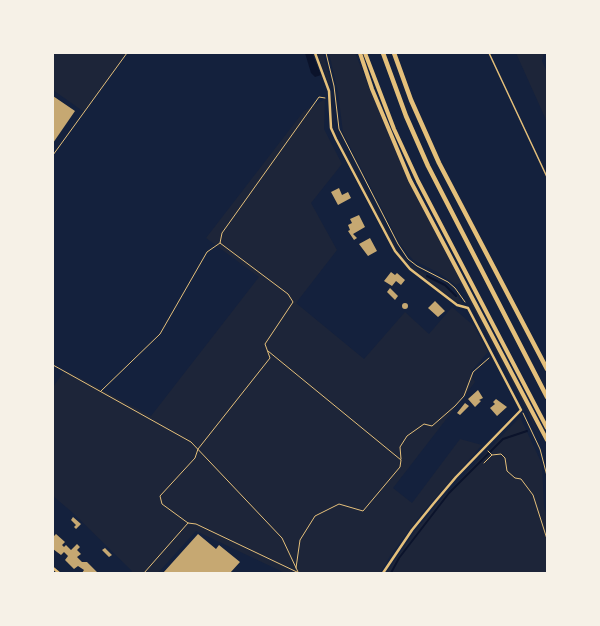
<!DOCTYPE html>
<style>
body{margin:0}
#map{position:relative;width:600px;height:626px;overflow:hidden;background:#14213d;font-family:Rubik,sans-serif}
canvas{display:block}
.frame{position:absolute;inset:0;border:54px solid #f6f1e7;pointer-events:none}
</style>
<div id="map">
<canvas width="600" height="626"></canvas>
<div class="frame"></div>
</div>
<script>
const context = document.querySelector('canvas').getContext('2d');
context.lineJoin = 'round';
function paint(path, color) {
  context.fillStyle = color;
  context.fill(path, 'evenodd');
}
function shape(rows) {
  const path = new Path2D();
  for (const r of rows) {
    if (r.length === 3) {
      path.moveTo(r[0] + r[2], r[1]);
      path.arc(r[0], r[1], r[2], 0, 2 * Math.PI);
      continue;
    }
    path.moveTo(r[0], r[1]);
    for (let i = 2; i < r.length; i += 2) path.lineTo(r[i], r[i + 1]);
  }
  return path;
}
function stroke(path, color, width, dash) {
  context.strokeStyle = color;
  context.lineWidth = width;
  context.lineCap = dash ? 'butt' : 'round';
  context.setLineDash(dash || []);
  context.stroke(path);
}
paint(shape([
 [53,53,126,53,84,112,53,90],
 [317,53,323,53,330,79,334,121,339,139,399,252,409,263,426,274,426,277,444,286,456,297,458,296,463,304,456,302,413,269,398,254,338,139,333,121,331,90],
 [329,53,355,53,412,188,525,402,547,454,522,401,460,283,456,285,437,272,413,260,400,244,343,133,338,92],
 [516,53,544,53,542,61,547,72,547,122],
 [325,99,324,129,342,164,311,203,337,250,296,303,364,359,405,312,429,334,452,307,474,326,488,352,470,373,475,382,393,488,412,503,460,439,482,445,423,512,392,553,380,573,285,573,196,531,158,573,130,573,132,571,73,513,53,496,53,387,65,370,151,416,259,277,206,238,304,111],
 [520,417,542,464,544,506,547,520,547,573,386,573,415,531,443,497]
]), '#1d2539');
paint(shape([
 [305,53,312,53,321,75,315,77,311,73]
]), '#0b132b');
stroke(shape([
 [427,276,445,285,456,296],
 [391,573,399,558,449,493,503,439,527,431]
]), '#0b132b', 2);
paint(shape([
 [53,96,75,111,53,143],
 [339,188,342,195,348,192,351,198,338,205,331,192],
 [359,215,365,227,353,234,357,238,354,240,348,231,350,230,348,225,352,223,350,219],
 [370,238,377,251,368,256,359,244],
 [391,272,395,275,397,273,405,280,401,285,396,281,392,286,384,281],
 [390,288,398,296,395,300,387,292],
 [435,301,445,311,438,317,428,308],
 [405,306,3],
 [478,390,483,398,479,400,481,401,475,407,468,399],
 [496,399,507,407,497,416,490,408,495,404,493,402],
 [465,403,469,406,460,415,457,413],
 [73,517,81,524,76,529,74,527,76,525,71,520],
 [56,534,65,542,62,545,64,547,66,545,71,550,77,544,80,547,77,550,81,554,77,557,82,562,87,562,98,573,82,573,84,570,78,566,74,569,65,560,68,556,64,552,61,555,53,549,53,537],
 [198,534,216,549,219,545,240,562,230,573,163,573],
 [105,548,112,555,109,557,102,550]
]), '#c6a872');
stroke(shape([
 [326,53,334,86,339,129,398,244,408,259,417,266,448,282,455,288,465,302],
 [53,155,127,53],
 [268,351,401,460,400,467,363,511,339,504,315,516,300,540,296,568],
 [53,365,191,442,282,538,298,572],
 [101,391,160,334,207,252,220,243],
 [523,413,540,449,547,476],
 [492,455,501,454,505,458,507,471,515,478,521,479,533,495,547,539],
 [401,459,400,447,407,436,424,424,432,426,455,406,464,396,473,372,489,358],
 [484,463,492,455,488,451],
 [144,573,188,523],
 [299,573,196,524,188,523,162,504,160,496,195,458,198,449,270,358,265,344,293,302,288,294,220,243,222,233,319,97,325,98]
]), '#e5c07b', 1);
stroke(shape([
 [489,53,547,177]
]), '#e5c07b', 1.5);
stroke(shape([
 [315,53,329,91,331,128,336,139,395,251,410,269,457,305,468,308,521,410,456,477,434,503,412,530,383,573],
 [53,568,59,573]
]), '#e5c07b', 2.5);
stroke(shape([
 [360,53,372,89,410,180,547,440],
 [365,53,394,129,418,181,547,428]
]), '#e5c07b', 4);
stroke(shape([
 [383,53,406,116,428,166,547,397],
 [394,53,411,100,439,163,547,369]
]), '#e5c07b', 4.5);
</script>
